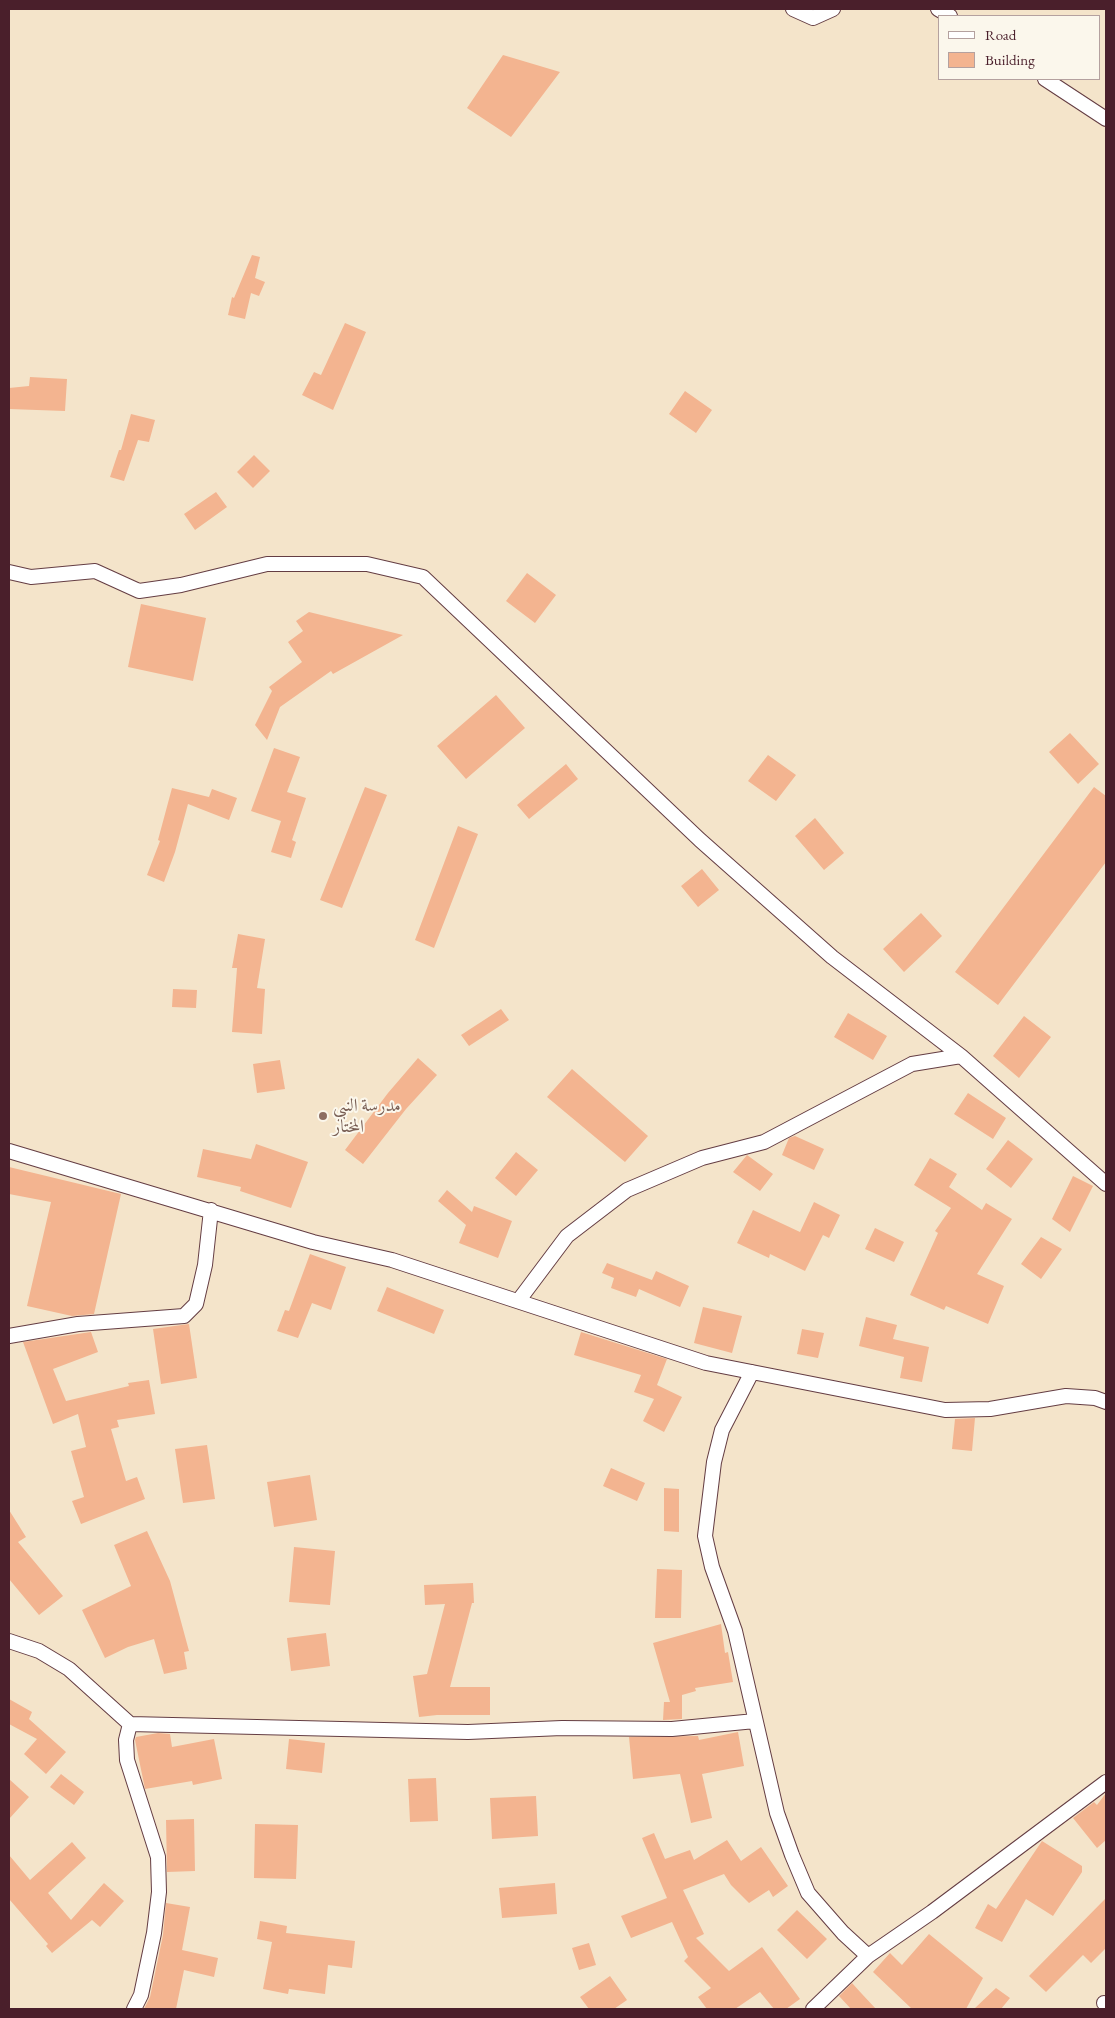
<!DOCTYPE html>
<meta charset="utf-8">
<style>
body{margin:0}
#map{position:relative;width:1115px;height:2018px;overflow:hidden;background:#f4e4ca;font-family:"EB Garamond",serif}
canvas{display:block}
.frame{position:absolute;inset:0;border:10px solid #4a1f2b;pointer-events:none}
.legend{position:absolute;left:938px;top:15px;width:162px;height:65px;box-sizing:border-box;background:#fbf7ec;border:1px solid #b4a19f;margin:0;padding:6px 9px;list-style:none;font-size:15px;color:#4a1f2b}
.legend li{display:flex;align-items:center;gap:10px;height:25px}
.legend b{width:25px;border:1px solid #b4a19f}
</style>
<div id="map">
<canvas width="1115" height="2018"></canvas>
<div class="frame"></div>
<ul class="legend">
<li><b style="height:6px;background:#fff"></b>Road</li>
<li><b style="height:14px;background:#f3b490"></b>Building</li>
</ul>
</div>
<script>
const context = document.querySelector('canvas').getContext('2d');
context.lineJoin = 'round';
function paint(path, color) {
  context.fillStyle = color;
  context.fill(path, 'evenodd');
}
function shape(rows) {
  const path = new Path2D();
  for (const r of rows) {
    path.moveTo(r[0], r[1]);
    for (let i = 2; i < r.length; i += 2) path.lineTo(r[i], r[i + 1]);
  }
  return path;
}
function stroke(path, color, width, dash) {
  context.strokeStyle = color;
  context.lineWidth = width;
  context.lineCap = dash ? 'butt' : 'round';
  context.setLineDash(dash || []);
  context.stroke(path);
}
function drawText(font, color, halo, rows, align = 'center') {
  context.font = font + ' "EB Garamond",Amiri,serif';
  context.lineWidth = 4;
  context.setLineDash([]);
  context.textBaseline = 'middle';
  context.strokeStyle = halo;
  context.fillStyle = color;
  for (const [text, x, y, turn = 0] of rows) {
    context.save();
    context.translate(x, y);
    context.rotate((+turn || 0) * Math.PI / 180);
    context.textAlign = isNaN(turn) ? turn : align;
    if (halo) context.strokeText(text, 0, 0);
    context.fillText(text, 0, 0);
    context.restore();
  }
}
paint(shape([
 [503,55,560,72,511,137,467,108],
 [252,255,260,257,255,278,265,282,259,296,251,293,245,319,228,315,232,297,234,298],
 [345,323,366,332,333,410,302,395,314,372,321,375],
 [30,377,67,379,65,411,9,409,9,388,29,386],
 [685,391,712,410,696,433,669,414],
 [131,414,155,420,149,442,138,440,124,481,110,477,119,450,121,450],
 [254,455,270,471,253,488,237,472],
 [216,492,227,507,195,530,184,514],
 [527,573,556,595,535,623,506,601],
 [141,604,206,618,193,681,128,667],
 [309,612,403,635,333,674,331,671,280,707,267,740,255,725,272,691,269,687,302,662,288,642,303,631,296,621],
 [496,695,525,728,466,779,437,746],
 [1070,733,1099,764,1078,784,1049,752],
 [274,748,300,757,287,792,306,798,292,840,296,842,291,858,271,852,281,821,251,811],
 [768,755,796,775,776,801,748,781],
 [566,764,578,779,529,819,517,805],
 [365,787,387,795,342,908,320,900],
 [1094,787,1106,796,1106,862,998,1005,955,972],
 [172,788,209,797,212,789,237,798,229,820,188,804,175,852,164,882,147,875,160,841,158,840],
 [815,818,844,853,824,870,795,836],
 [458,826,478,834,434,948,415,940],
 [702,869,719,890,698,907,681,886],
 [921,913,942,936,904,972,883,949],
 [238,934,265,939,257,988,265,989,262,1034,232,1032,237,968,232,968],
 [173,989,197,990,196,1008,172,1007],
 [501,1009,509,1020,469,1046,461,1035],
 [848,1013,887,1036,873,1060,834,1037],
 [1024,1016,1051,1037,1019,1078,993,1056],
 [418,1058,437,1075,406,1109,363,1164,345,1150,388,1093],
 [280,1060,285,1089,257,1093,253,1064],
 [572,1069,648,1136,625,1162,547,1097],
 [968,1093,1006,1118,993,1139,954,1114],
 [795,1136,824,1149,814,1170,782,1155,789,1138],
 [1008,1140,1033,1159,1011,1188,986,1169],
 [256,1144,308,1162,291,1208,240,1191,241,1187,197,1177,203,1149,251,1159],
 [516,1152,538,1170,516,1196,495,1178],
 [747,1155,773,1174,760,1191,733,1172],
 [930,1158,957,1174,949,1187,982,1210,986,1203,1012,1219,977,1274,1004,1286,988,1324,946,1306,944,1310,910,1295,938,1233,935,1231,951,1208,914,1185],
 [9,1167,121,1194,94,1314,72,1316,27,1306,51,1202,9,1194],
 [1073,1176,1093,1186,1070,1232,1052,1219],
 [447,1190,472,1212,474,1206,512,1221,498,1258,459,1243,466,1225,438,1201],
 [814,1202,840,1215,829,1238,823,1235,805,1271,770,1254,769,1258,737,1243,753,1210,800,1232],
 [875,1228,904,1242,894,1262,865,1249],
 [1041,1237,1062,1249,1041,1279,1021,1264],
 [310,1254,346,1267,331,1310,312,1303,298,1338,277,1331,285,1310,289,1311],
 [607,1263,652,1280,656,1271,689,1286,680,1307,639,1289,636,1297,611,1288,614,1278,602,1273],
 [387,1287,444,1310,434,1334,377,1311],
 [703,1307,742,1316,732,1353,694,1343],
 [866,1317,897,1325,893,1339,929,1347,922,1382,900,1378,904,1357,859,1346],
 [189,1324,197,1378,161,1384,153,1329],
 [802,1329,824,1333,818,1358,797,1354],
 [91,1332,98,1352,53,1369,66,1401,129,1386,128,1383,149,1380,155,1414,117,1420,119,1427,111,1429,126,1481,137,1477,145,1499,81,1524,72,1501,84,1497,71,1451,86,1447,78,1414,53,1424,23,1342],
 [581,1332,667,1359,657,1385,682,1397,664,1432,643,1421,654,1399,634,1392,641,1375,574,1355],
 [975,1418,972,1451,952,1449,955,1419],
 [207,1445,215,1499,183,1503,175,1449],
 [611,1468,645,1483,637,1501,603,1486],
 [310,1475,317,1520,274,1527,267,1482],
 [664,1488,679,1489,679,1532,664,1531],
 [9,1510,26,1537,18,1542,63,1596,39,1615,9,1579],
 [147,1531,170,1581,189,1651,184,1652,187,1669,164,1674,154,1639,128,1647,105,1658,82,1610,131,1586,114,1545],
 [294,1547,335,1551,330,1605,289,1602],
 [657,1569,682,1570,681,1618,655,1618],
 [473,1583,474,1603,472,1603,450,1687,490,1687,490,1715,437,1715,419,1717,413,1676,427,1674,445,1604,425,1605,424,1585],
 [721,1624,725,1653,728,1652,733,1682,695,1688,696,1691,682,1695,682,1719,663,1720,664,1702,670,1702,653,1643],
 [326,1633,330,1666,291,1671,287,1638],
 [9,1699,32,1712,29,1719,66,1752,46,1774,24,1754,37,1739,9,1724],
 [738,1732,744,1766,702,1774,712,1818,691,1823,680,1774,633,1779,629,1737,698,1736,699,1740],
 [158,1733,170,1734,172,1747,214,1739,222,1779,193,1785,192,1781,145,1789,135,1740,136,1737],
 [289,1739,325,1743,322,1773,286,1769],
 [61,1774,84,1792,74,1805,50,1787],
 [436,1778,438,1821,410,1822,408,1779],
 [9,1779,29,1797,9,1819],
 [1106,1793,1106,1840,1097,1848,1073,1818,1094,1802,1097,1805],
 [536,1796,538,1836,492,1839,490,1798],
 [194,1819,195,1871,167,1872,166,1820],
 [255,1824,298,1825,296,1879,254,1878],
 [654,1833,665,1859,690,1850,694,1860,727,1840,741,1861,761,1847,788,1886,773,1897,769,1890,749,1903,731,1885,724,1874,683,1890,704,1934,696,1938,729,1971,762,1947,800,1999,786,2009,774,2009,760,1992,735,2009,707,2009,698,1997,711,1988,684,1961,688,1957,672,1922,631,1938,621,1916,667,1898,642,1838],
 [1042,1841,1082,1866,1082,1872,1053,1916,1026,1899,1002,1942,975,1928,988,1904,996,1909],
 [72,1842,86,1858,48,1893,71,1920,104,1883,124,1901,100,1927,92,1920,52,1953,46,1946,48,1944,9,1899,9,1855,30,1880],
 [555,1883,557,1914,502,1918,499,1888],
 [1106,1898,1106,1948,1091,1963,1083,1955,1046,1992,1029,1976],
 [166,1903,190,1907,182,1950,218,1958,214,1977,184,1970,176,2009,144,2009,150,1997,163,1935],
 [797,1910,827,1939,807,1959,777,1930],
 [260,1921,287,1926,286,1933,355,1941,352,1968,328,1965,325,1994,289,1989,288,1994,263,1989,272,1942,257,1939],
 [929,1934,983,1978,966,2009,912,2009,873,1972,890,1953,902,1965],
 [589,1943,596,1965,579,1970,572,1948],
 [610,1976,627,2000,614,2009,589,2009,580,1997],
 [852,1983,862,1994,876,2009,851,2009,839,1996],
 [996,1988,1010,1998,1001,2009,974,2009]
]), '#f3b490');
const street = shape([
 [793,9,813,18,833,9],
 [938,9,950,16],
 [1045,79,1106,119],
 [9,572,31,577,95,571,139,591,181,585,267,564,367,564,423,577,700,840,832,957,961,1056],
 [9,1151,313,1242,392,1260,706,1363,945,1410,990,1409,1066,1396,1095,1398,1106,1402],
 [519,1300,567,1236,627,1190,702,1158,764,1142,912,1064,961,1056,1106,1184],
 [9,1336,78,1324,184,1316,196,1304,205,1265,211,1210],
 [752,1372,722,1430,714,1462,705,1536,712,1567,735,1631,777,1813,792,1855,808,1893,843,1933,868,1956],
 [9,1641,39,1651,69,1669,130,1724],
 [1104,2003,1106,2005],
 [134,2009,141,1995,154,1933,159,1892,158,1857,127,1760,126,1740,130,1724,468,1732,562,1728,672,1729,755,1721],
 [813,2009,868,1956,932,1912,1106,1782]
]);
stroke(street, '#643d43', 16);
stroke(street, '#fff', 14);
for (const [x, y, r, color] of [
 [323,1116,5,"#8d6e63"]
]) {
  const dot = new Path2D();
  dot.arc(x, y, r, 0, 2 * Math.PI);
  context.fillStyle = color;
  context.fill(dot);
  stroke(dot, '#fbf7ec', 2);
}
drawText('18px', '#785e54', '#fbf7ec', [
 ["مدرسة النبي",333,1106],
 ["المختار",333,1127]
], 'left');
</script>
